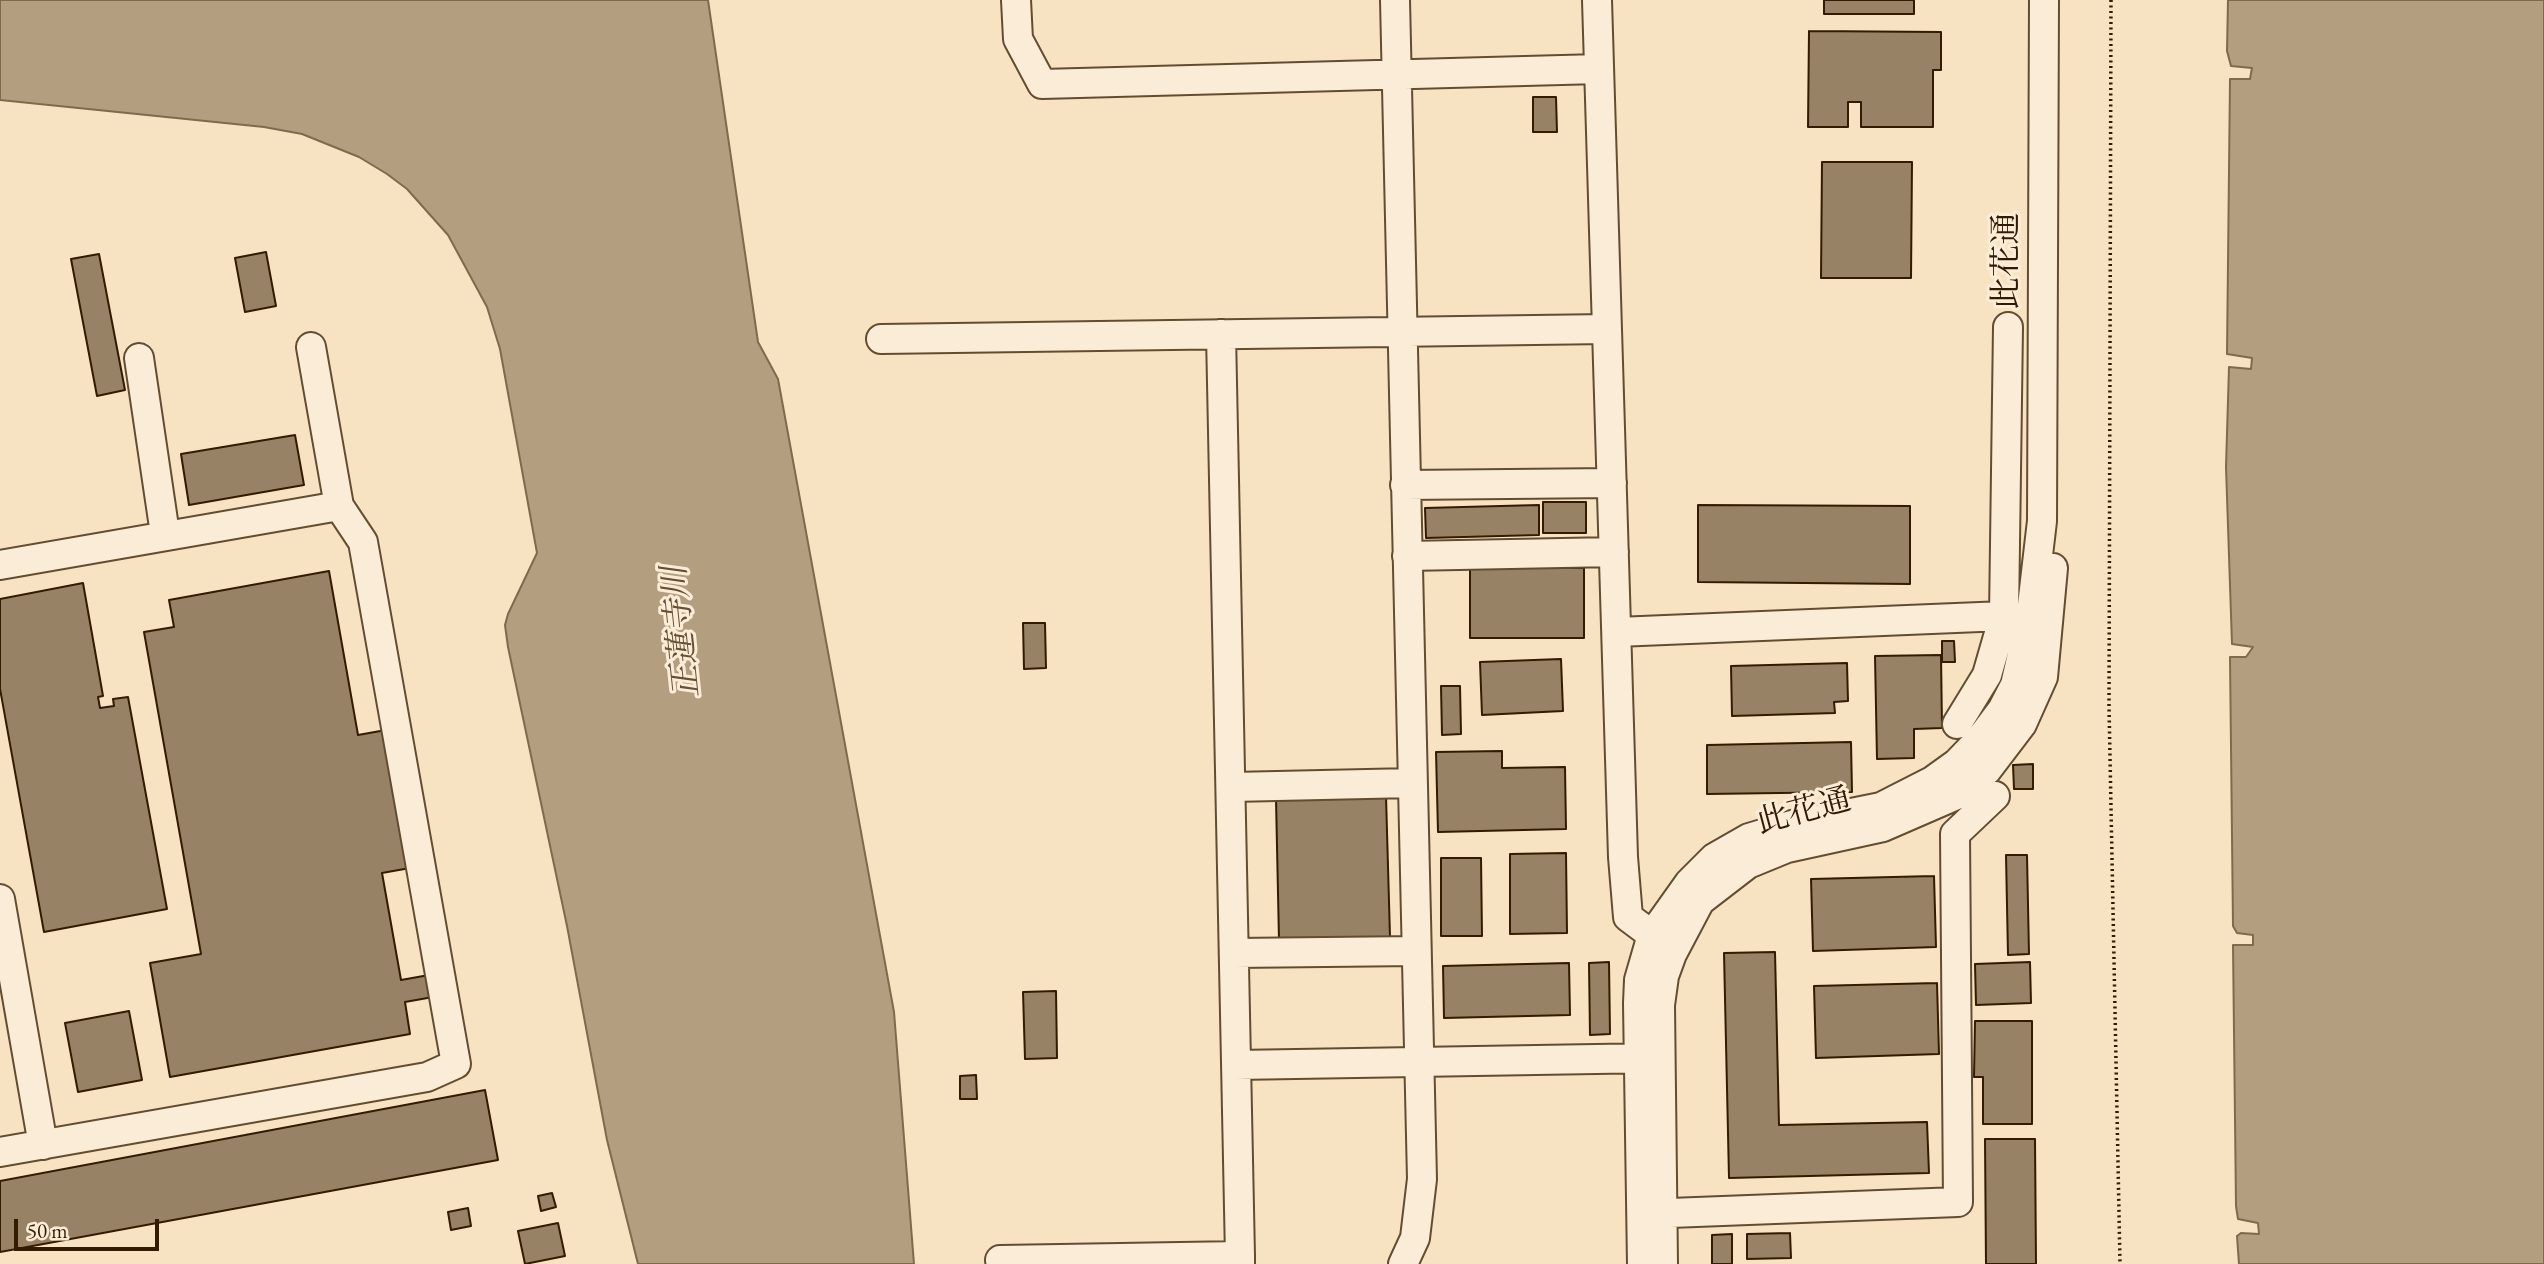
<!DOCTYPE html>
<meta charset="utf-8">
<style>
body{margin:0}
#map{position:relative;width:2544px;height:1264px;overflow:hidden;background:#f7e2c1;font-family:"EB Garamond",serif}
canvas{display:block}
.scale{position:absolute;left:14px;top:1219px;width:145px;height:32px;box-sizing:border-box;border:4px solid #321b01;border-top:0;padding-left:9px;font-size:21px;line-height:24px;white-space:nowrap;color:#321b01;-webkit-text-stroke:5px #faecd7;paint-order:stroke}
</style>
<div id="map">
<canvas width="2544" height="1264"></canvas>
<div class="scale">50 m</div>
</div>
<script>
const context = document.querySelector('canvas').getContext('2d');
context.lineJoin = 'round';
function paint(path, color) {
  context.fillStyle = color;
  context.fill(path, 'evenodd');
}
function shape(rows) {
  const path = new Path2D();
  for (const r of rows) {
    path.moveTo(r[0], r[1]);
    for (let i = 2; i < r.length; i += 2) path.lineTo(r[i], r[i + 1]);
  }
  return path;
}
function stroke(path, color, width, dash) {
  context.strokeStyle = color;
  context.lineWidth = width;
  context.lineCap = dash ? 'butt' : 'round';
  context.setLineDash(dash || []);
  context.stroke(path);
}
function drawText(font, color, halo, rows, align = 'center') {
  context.font = font + ' "EB Garamond","Noto Serif JP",serif';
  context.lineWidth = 6;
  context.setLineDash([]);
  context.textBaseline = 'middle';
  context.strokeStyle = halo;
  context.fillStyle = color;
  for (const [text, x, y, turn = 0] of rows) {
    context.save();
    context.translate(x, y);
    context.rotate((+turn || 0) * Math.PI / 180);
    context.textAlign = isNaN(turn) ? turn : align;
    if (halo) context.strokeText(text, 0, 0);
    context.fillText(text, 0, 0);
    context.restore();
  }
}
const water = shape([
 [0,0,708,0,758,342,778,379,894,1012,914,1264,638,1264,607,1140,567,926,508,647,505,625,508,614,537,553,500,349,487,307,448,235,407,189,387,174,359,157,302,134,264,127,0,100,0,0],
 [2228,0,2544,0,2544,1264,2239,1264,2237,1236,2241,1233,2259,1234,2258,1223,2238,1219,2236,1206,2233,945,2253,945,2253,935,2237,933,2233,926,2230,657,2246,657,2253,647,2232,644,2226,467,2229,367,2251,369,2252,358,2227,354,2230,79,2250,79,2252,68,2231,66,2227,51,2228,0]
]);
paint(water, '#b49e80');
stroke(water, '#806a4d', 2);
const building = shape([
 [1824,0,1914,0,1914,14,1824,14,1824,0],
 [1809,31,1941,32,1941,70,1933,70,1933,127,1861,127,1861,102,1848,102,1848,127,1808,127,1809,31],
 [1533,97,1556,97,1557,132,1533,132,1533,97],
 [1822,162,1912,162,1911,278,1821,278,1822,162],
 [266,252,276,306,245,312,235,258,266,252],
 [99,254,125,390,97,396,71,259,99,254],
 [295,435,304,485,189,505,181,454,295,435],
 [1543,502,1586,502,1586,533,1543,533,1543,502],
 [1539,505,1539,535,1426,538,1425,508,1539,505],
 [1698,505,1910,506,1910,584,1698,582,1698,505],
 [1470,567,1584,568,1584,638,1470,638,1470,567],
 [329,571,358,735,386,730,410,868,382,873,401,980,429,975,433,997,405,1002,410,1034,170,1077,150,963,201,954,144,632,174,627,169,600,329,571],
 [83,583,103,696,98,697,100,708,114,706,113,699,128,697,167,909,44,932,0,689,0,599,83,583],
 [1023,623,1045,623,1046,668,1024,669,1023,623],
 [1942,641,1954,641,1955,662,1942,662,1942,641],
 [1941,655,1942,728,1914,729,1914,758,1877,759,1875,656,1941,655],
 [1561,659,1563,711,1482,715,1480,662,1561,659],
 [1847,663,1848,701,1834,702,1835,713,1732,716,1731,666,1847,663],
 [1441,686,1460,686,1461,734,1442,735,1441,686],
 [1851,742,1852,792,1707,794,1707,745,1851,742],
 [1502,751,1502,768,1565,767,1566,829,1438,832,1436,752,1502,751],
 [2033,764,2033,789,2014,789,2013,765,2033,764],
 [1386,796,1390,937,1279,940,1276,799,1386,796],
 [1566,853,1567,933,1510,934,1510,854,1566,853],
 [2006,855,2027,855,2029,954,2008,955,2006,855],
 [1441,858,1481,858,1482,936,1441,936,1441,858],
 [1934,876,1936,947,1813,951,1811,879,1934,876],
 [1775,952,1779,1125,1927,1122,1929,1173,1729,1178,1724,953,1775,952],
 [1609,962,1610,1034,1590,1035,1589,963,1609,962],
 [2030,962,2031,1003,1976,1005,1975,964,2030,962],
 [1569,963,1570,1015,1444,1018,1443,966,1569,963],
 [1937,983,1939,1054,1816,1058,1814,986,1937,983],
 [1056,991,1057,1058,1025,1059,1023,992,1056,991],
 [129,1011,142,1080,78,1092,65,1023,129,1011],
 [1975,1021,2032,1021,2032,1124,1983,1124,1983,1077,1974,1077,1975,1021],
 [976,1075,977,1099,960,1099,960,1076,976,1075],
 [485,1090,498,1160,0,1252,0,1181,485,1090],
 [1985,1139,2035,1139,2036,1264,1986,1264,1985,1139],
 [552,1193,556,1207,541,1211,538,1196,552,1193],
 [468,1208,471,1226,451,1230,448,1212,468,1208],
 [558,1223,565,1256,525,1264,518,1231,558,1223],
 [1790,1233,1791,1258,1747,1259,1747,1234,1790,1233],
 [1732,1234,1732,1264,1712,1264,1712,1235,1732,1234]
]);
paint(building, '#988265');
stroke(building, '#321b01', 2);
const minor = shape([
 [1016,0,1018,39,1042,84,1599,69],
 [1395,0,1422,1179,1415,1238,1403,1264],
 [1597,0,1623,857,1628,917,1652,935],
 [1221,334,1240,1256],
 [881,339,1607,329],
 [139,358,165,534],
 [1405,485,1612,483],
 [1407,556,1614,552],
 [0,565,339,506,311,347],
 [1617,632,2004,616],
 [1957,724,1987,675,2004,616,2008,327],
 [1232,787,1412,783],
 [0,899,43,1145],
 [1235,953,1416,951],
 [1236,1065,1656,1058],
 [0,1152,427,1077,456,1064,363,542,339,506],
 [1644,1214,1958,1202,1955,834,1995,796],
 [1000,1260,1240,1256,1240,1264],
 [1642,1264,1638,1003,1639,980,1652,935,1689,883,1714,858,1749,838,1792,825,1881,807,1932,781,1957,763,1981,738,2002,710,2015,685,2031,615,2042,521,2044,0],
 [1663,1264,1660,1005,1664,976,1672,954,1700,901,1748,864,1787,848,1883,827,1959,794,1987,770,2022,724,2043,677,2053,568]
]);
stroke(minor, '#634d31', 32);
stroke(shape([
 [2111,0,2109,706,2120,1264]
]), '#321b01', 3.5, [2, 3.5]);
stroke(minor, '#faecd7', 28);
drawText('32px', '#321b01', '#faecd7', [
 ["此花通",2007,261,-90],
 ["此花通",1804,812,-15]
]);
drawText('italic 33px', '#664f34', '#faecd7', [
 ["正蓮寺川",682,632,-96]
]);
</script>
